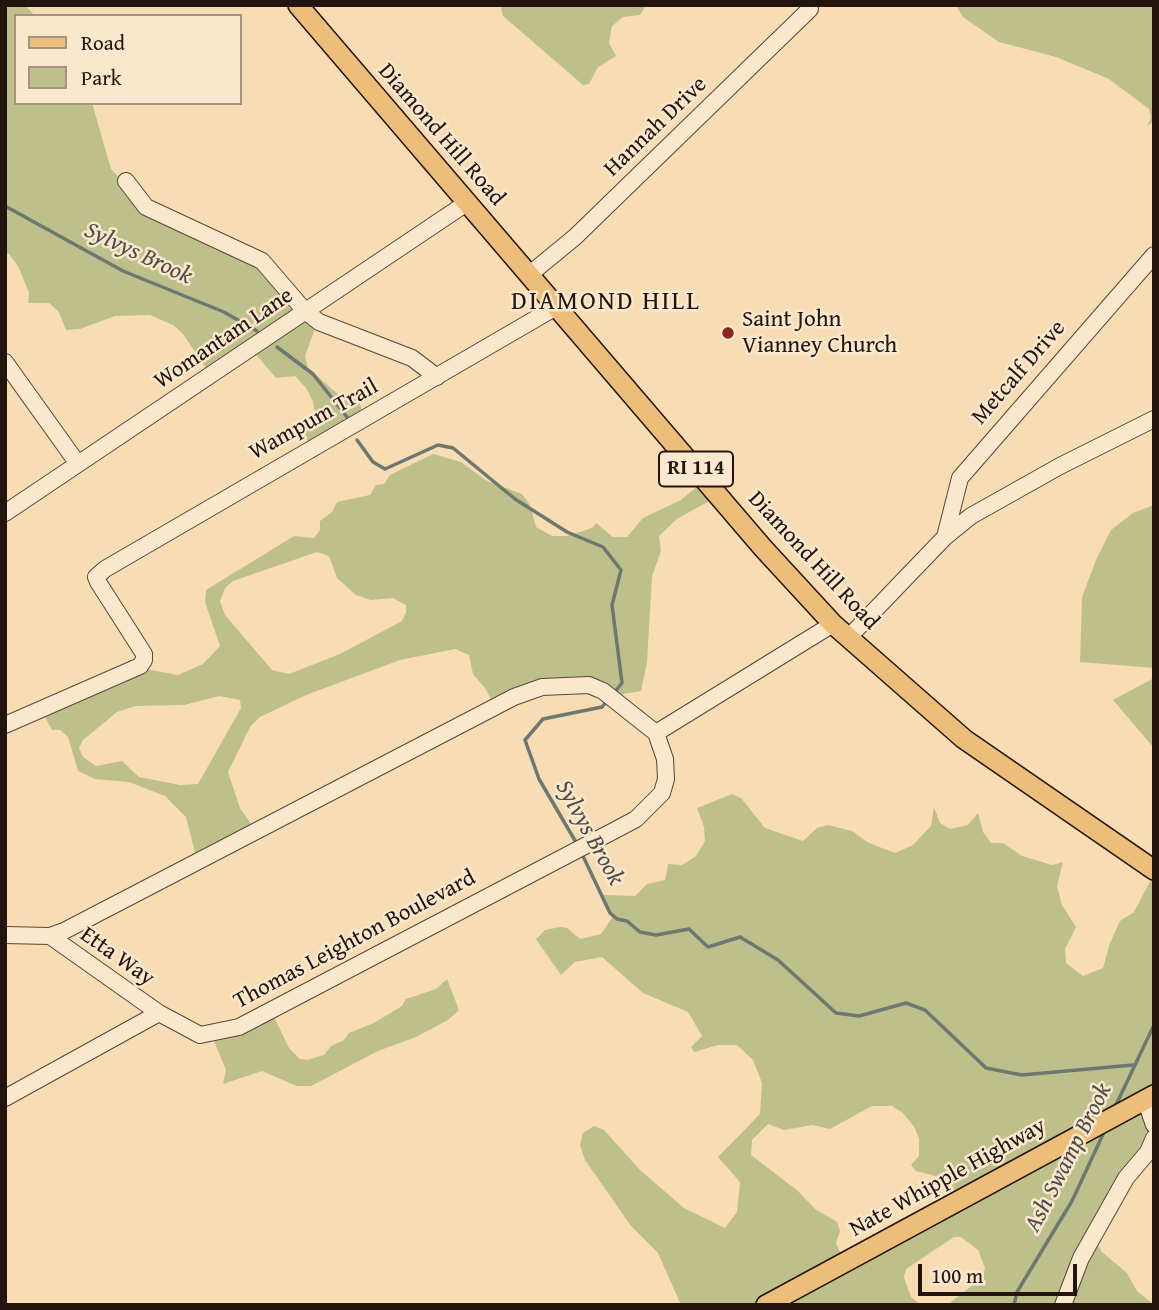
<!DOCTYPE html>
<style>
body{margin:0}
#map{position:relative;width:1159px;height:1310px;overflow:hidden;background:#f8dcb3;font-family:"Gentium Book Plus",serif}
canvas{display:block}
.frame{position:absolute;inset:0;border:7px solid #23140e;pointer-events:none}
.legend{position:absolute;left:14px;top:14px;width:228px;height:91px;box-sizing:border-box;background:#fae8ce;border:2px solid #a49381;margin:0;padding:9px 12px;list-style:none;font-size:21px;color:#23140e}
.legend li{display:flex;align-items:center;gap:14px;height:35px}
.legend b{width:35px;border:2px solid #a49381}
.scale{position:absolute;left:918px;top:1264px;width:159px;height:32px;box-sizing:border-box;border:4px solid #23140e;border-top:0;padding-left:9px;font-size:21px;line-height:24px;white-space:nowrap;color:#23140e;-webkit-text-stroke:5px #fae8ce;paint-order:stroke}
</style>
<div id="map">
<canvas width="1159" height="1310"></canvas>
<div class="frame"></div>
<ul class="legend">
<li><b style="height:9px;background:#ecbe7a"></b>Road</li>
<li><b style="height:19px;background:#bec08b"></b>Park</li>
</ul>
<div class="scale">100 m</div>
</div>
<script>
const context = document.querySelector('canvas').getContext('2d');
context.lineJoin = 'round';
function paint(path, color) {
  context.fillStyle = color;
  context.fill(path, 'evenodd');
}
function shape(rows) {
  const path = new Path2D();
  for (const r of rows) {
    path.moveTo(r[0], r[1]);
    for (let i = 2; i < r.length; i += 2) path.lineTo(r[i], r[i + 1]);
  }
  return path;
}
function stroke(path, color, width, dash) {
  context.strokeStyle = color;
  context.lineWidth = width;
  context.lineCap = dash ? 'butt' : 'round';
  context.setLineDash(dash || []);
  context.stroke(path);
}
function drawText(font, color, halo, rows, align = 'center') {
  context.font = font + ' "Gentium Book Plus",serif';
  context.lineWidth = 5;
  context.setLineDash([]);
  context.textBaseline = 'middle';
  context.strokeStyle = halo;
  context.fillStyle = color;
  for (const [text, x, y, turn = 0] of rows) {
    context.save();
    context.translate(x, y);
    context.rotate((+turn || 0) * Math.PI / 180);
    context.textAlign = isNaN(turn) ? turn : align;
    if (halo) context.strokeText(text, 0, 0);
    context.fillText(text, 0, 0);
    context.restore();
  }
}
paint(shape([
 [5,5,25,5,35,16,16,16,16,103,92,103,111,169,137,196,263,264,317,323,305,356,308,368,340,396,358,399,366,421,314,450,300,431,315,415,313,401,306,388,295,376,276,378,253,351,212,377,183,334,173,325,150,315,115,316,80,329,66,330,59,312,49,303,28,303,29,293,18,266,9,254,5,254],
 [505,5,646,5,640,15,623,17,612,26,609,43,616,56,598,67,589,84,583,85,503,16,501,8],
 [956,5,1154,5,1154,121,1147,126,1151,118,1149,109,1109,79,1056,57,999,42,963,17],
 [433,454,461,462,487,481,522,494,530,505,536,527,552,536,567,536,592,528,596,523,613,537,627,537,643,518,681,500,704,481,718,496,677,519,659,536,661,551,652,576,647,662,641,691,623,694,613,701,566,684,496,709,485,688,473,674,469,655,455,649,400,660,306,695,260,717,250,727,228,772,240,808,256,831,198,864,186,817,165,796,129,782,95,779,78,771,68,737,60,730,52,730,43,713,136,667,178,675,203,664,220,646,205,602,206,590,294,536,314,538,320,530,320,521,332,512,337,502,370,495,376,485,384,484,390,475],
 [317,552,329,556,337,578,356,595,371,600,393,598,406,605,406,612,402,621,340,654,289,674,272,670,225,615,220,601,225,588,233,581],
 [219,696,240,700,241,708,198,784,180,785,139,777,122,761,96,766,83,757,79,748,83,740,117,712,136,706,184,705],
 [1154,505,1154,668,1080,662,1082,597,1096,560,1111,530,1133,513],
 [1154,678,1154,748,1113,700],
 [732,794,741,798,765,828,803,841,817,828,828,825,852,831,869,843,895,853,913,845,931,826,934,807,940,823,950,829,968,825,978,813,983,832,991,843,1003,843,1022,856,1052,865,1063,862,1057,886,1062,905,1076,927,1065,949,1066,963,1083,976,1103,968,1110,943,1120,921,1134,912,1154,874,1154,1129,1092,1237,1102,1252,1127,1273,1137,1291,1154,1305,947,1305,983,1277,985,1268,978,1250,961,1237,954,1237,906,1269,904,1277,911,1297,921,1305,681,1305,658,1253,631,1226,585,1160,580,1145,583,1133,594,1126,604,1130,640,1170,684,1208,725,1228,737,1212,740,1182,718,1157,760,1114,762,1083,753,1060,737,1045,718,1045,694,1052,691,1047,702,1036,688,1012,643,993,602,957,575,962,561,975,536,939,545,930,560,927,567,928,580,939,601,934,612,918,603,895,635,896,647,884,665,880,668,864,682,865,696,856,705,841,704,827,697,808],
 [872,1106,892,1106,903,1113,915,1128,919,1139,919,1156,911,1165,916,1171,950,1180,958,1201,845,1263,836,1243,840,1231,837,1222,815,1209,798,1191,751,1155,752,1140,768,1124,784,1130,813,1125,830,1129],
 [447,979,459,1010,448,1020,416,1037,378,1051,311,1086,297,1086,262,1071,223,1084,226,1070,212,1036,271,1011,289,1048,300,1059,307,1060,324,1055,331,1046,344,1040,349,1033,374,1023,402,1006,406,999,436,989]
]), '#bec08b');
stroke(shape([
 [5,206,123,271,224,312,257,331],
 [277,347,313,374,347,417],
 [357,440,373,462,385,469,438,445,453,448,515,499,567,532,603,547,621,570,612,605,622,683,614,693],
 [577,844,539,779,525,740,543,719,602,707,607,701],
 [582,854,610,913,617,919,627,921,640,932,656,935,689,929,708,947,740,937,778,960,836,1013,859,1016,906,1003,925,1010,986,1068,1022,1075,1133,1065],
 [1115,1107,1154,1025],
 [1014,1305,1017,1292,1072,1201,1105,1130]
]), '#6d7872', 3.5);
const minor = shape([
 [126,181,146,207,262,261,305,311,319,322,412,358,437,377],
 [1154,255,960,478,945,537,971,516,1060,466,1154,419],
 [530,274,575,237,810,9],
 [5,362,78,464],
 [5,513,468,202],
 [848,638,945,537],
 [5,725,140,666,144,660,144,654,98,582,96,577,105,569,556,307],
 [5,935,50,936,64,931,514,697,542,687,589,685,603,691,656,733,833,624],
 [50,936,159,1013],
 [5,1098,159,1013,200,1035,239,1027,621,827,636,819,662,793,666,779,665,759,656,733],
 [1145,1099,1154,1125],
 [1063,1305,1081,1258,1126,1178,1148,1152,1154,1138]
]);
const major = shape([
 [298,5,763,548,833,624,964,739,1154,870],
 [766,1305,1154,1095]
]);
stroke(minor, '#584637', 18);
stroke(major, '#23140e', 22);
stroke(minor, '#fae8ce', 16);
stroke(major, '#ecbe7a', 19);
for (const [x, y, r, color] of [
 [728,333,7,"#8f2418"]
]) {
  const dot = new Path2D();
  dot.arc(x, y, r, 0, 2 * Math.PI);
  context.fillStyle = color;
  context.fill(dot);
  stroke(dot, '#fae8ce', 2.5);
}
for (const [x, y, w] of [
 [696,469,74]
]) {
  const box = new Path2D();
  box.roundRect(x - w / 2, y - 17.5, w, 35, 5);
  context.fillStyle = '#fae8ce';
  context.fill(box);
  stroke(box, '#23140e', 2);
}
drawText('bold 21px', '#23140e', null, [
 ["RI 114",696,469]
]);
drawText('23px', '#23140e', '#fae8ce', [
 ["Hannah Drive",656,127,-44],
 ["Diamond Hill Road",441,135,49],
 ["Womantam Lane",224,339,-34],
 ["Metcalf Drive",1019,373,-49],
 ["Wampum Trail",314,420,-29],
 ["Diamond Hill Road",813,561,47],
 ["Thomas Leighton Boulevard",355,940,-28],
 ["Etta Way",117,957,35],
 ["Nate Whipple Highway",948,1178,-29]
]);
drawText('23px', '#23140e', '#fae8ce', [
 ["Saint John",742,320],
 ["Vianney Church",742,346]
], 'left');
drawText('italic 24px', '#4e4e48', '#fae8ce', [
 ["Sylvys Brook",138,254,25],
 ["Sylvys Brook",589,833,61],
 ["Ash Swamp Brook",1069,1158,-63]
]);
context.letterSpacing = '2px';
drawText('26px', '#23140e', '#fae8ce', [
 ["DIAMOND HILL",606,302]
]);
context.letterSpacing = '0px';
</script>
